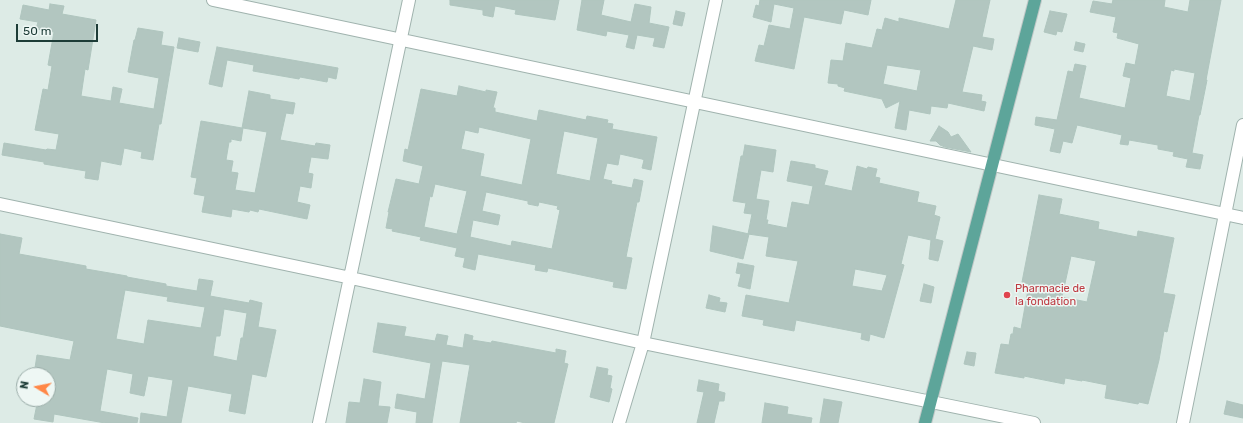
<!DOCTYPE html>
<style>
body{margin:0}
#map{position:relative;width:1243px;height:423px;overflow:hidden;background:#ddebe6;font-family:Rubik,sans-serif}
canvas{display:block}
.north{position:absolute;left:16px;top:367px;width:40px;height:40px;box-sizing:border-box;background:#eef7f4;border:1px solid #9aaca8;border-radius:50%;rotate:280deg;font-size:11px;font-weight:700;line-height:16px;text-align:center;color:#1d3c37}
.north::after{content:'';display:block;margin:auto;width:14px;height:18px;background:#ff8747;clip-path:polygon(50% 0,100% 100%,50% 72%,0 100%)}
.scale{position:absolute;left:16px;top:24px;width:82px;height:18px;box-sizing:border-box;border:2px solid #1d3c37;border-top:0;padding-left:5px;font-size:12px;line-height:14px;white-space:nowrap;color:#1d3c37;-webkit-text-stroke:3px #eef7f4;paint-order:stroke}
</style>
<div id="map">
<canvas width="1243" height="423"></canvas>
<div class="north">N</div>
<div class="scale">50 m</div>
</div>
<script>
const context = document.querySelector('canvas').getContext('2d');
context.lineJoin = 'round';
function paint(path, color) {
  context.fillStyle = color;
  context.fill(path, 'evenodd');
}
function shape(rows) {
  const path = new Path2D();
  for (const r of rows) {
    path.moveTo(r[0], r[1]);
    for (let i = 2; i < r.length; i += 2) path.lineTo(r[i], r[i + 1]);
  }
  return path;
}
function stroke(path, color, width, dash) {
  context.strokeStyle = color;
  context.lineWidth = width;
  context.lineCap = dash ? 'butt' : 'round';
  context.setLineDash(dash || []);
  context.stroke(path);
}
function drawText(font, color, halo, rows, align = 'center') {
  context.font = font + ' Rubik,sans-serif';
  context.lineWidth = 3;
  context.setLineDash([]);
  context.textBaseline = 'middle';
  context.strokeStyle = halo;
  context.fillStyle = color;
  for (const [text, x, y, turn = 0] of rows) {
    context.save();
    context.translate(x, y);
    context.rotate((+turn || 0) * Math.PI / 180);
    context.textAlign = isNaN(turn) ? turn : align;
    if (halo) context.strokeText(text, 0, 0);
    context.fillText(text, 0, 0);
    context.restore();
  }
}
const building = shape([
 [450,0,559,0,555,20,515,14,516,10,495,6,493,17,483,15,483,10,450,5,450,0],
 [582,0,604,0,601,15,631,22,635,4,651,7,649,23,669,27,664,48,653,46,655,38,637,35,634,49,626,47,629,35,607,31,606,36,577,30,582,0],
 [760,0,871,0,868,15,844,10,841,24,804,17,794,69,755,61,759,45,764,46,769,25,790,29,794,8,774,4,771,22,753,17,756,5,759,6,760,0],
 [956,0,990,0,982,37,994,39,992,50,973,46,962,92,982,95,981,101,986,102,984,111,948,103,947,108,931,106,930,114,909,110,906,130,895,128,900,101,886,108,882,99,844,91,845,88,838,86,838,84,828,83,831,60,843,61,846,43,872,48,877,29,882,30,885,18,899,22,899,18,949,29,956,0],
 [887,65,921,70,917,91,883,84,887,65],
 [1113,0,1165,0,1164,7,1188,12,1190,0,1221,0,1206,80,1207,80,1200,115,1199,115,1192,153,1203,155,1200,169,1186,167,1188,159,1173,156,1174,152,1158,149,1158,145,1129,140,1128,145,1120,144,1122,135,1077,125,1072,143,1063,141,1060,153,1050,151,1055,129,1035,125,1036,117,1057,120,1068,71,1073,72,1075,64,1086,66,1079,98,1125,108,1131,78,1123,76,1126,63,1135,65,1139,44,1117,38,1118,33,1113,32,1116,17,1090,12,1093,1,1112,4,1113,0],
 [1174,69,1195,73,1190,101,1166,96,1171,70,1174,71,1174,69],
 [50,4,64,6,62,14,96,20,88,70,85,69,81,96,111,101,113,87,122,89,119,103,154,109,159,78,128,72,134,40,135,40,138,28,163,32,161,45,174,47,161,124,159,124,153,160,141,158,142,152,124,148,121,165,101,161,98,180,85,178,86,171,44,164,44,162,2,155,4,143,46,150,47,149,56,150,59,134,35,130,43,89,48,90,52,66,48,65,54,32,36,29,38,22,20,19,23,5,49,10,50,4],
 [676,11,685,13,682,26,673,24,676,11],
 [1050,11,1067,14,1062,32,1057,31,1056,35,1044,32,1050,11],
 [179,38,200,42,198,52,177,48,179,38],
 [1076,42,1085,44,1083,52,1074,50,1076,42],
 [217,47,338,68,336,79,328,77,327,82,300,77,299,79,253,71,254,65,227,60,222,87,209,84,217,47],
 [459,86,486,92,486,90,497,92,493,108,495,108,495,112,537,121,539,110,586,120,587,116,608,120,607,123,613,124,612,129,657,137,651,170,642,168,644,160,642,159,620,154,618,165,607,163,603,179,612,181,611,184,632,188,634,179,643,181,639,202,637,202,626,257,632,258,626,289,613,287,614,282,548,268,547,272,535,270,536,265,478,254,475,270,463,267,465,258,455,256,457,248,420,240,421,237,392,231,393,229,386,228,389,212,388,212,396,179,419,184,423,166,403,161,405,149,408,150,421,89,457,96,459,86],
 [479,127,531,139,522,185,480,176,484,154,461,149,465,130,478,133,479,127],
 [564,131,598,138,590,181,556,174,564,131],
 [435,184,467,191,457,234,424,227,430,196,432,197,435,184],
 [486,192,528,201,528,204,538,206,539,202,558,206,557,209,560,210,552,249,512,241,511,246,470,237,473,220,498,225,500,215,482,211,486,192],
 [249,91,270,95,270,99,295,103,293,114,286,113,280,140,315,146,316,143,330,145,328,159,311,157,308,173,313,174,311,188,300,186,297,202,310,205,307,219,259,209,258,212,250,210,249,212,232,209,231,217,202,212,205,196,194,194,197,178,191,177,201,121,242,128,249,91],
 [243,128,267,132,255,193,235,190,238,173,231,172,233,161,226,160,229,142,231,142,231,139,241,141,243,128],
 [939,126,948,132,951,137,958,134,971,152,945,147,940,145,936,141,930,141,939,126],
 [745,145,776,150,773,172,761,170,756,199,769,201,766,220,768,220,767,224,787,228,792,202,809,205,813,186,787,181,791,161,815,165,815,168,828,171,824,185,852,191,857,166,867,169,868,167,877,169,875,177,880,178,879,183,919,192,917,202,936,206,934,215,940,217,935,239,943,241,938,261,929,259,931,240,908,235,901,264,904,265,884,338,870,334,869,341,861,339,862,333,796,320,794,331,763,325,764,320,742,316,746,295,789,303,798,261,766,256,769,237,748,234,752,214,744,213,746,203,733,201,741,156,743,156,745,145],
 [855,269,887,275,882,291,852,286,855,269],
 [1039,195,1062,199,1059,214,1099,222,1098,229,1137,237,1138,231,1174,238,1163,293,1175,295,1167,332,1164,331,1159,360,1148,404,1139,402,1138,404,1105,398,1107,385,1082,380,1082,381,1065,378,1064,384,1024,376,1024,378,995,373,1001,344,1009,345,1011,334,1013,334,1014,327,1021,329,1029,284,1022,282,1039,195],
 [1071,256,1096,261,1087,302,1062,297,1071,256],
 [713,226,749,234,743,259,710,251,713,226],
 [0,234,22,238,19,254,86,266,86,269,127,276,127,277,166,284,166,286,197,291,199,279,213,281,210,296,249,303,250,300,262,303,258,327,276,330,266,377,252,374,245,414,229,411,232,394,188,386,181,423,140,423,141,413,167,417,173,380,148,376,144,396,130,393,133,374,107,369,100,411,138,418,137,423,105,423,54,414,53,422,34,419,38,399,48,399,48,375,36,375,37,368,35,368,37,355,70,360,74,341,0,326,0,234],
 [125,290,168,297,167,301,205,307,201,328,148,320,144,344,116,339,125,290],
 [224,309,247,313,243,338,241,338,237,361,213,356,216,336,220,336,224,309],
 [738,263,754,266,750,289,738,286,741,274,736,273,738,263],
 [924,284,934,287,931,303,920,301,924,284],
 [709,295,720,298,719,302,727,303,725,312,706,308,709,295],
 [378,323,406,327,404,336,435,341,437,334,448,336,446,345,463,348,465,334,473,336,472,340,491,343,492,341,556,353,556,349,566,351,564,363,568,364,554,423,525,423,517,421,516,423,460,423,470,365,442,361,432,423,416,423,417,412,395,408,397,394,425,399,431,363,373,352,378,323],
 [967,352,976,353,974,366,964,364,967,352],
 [597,367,608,369,607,375,612,376,610,388,612,389,609,402,590,397,597,367],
 [364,379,381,382,378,406,390,407,387,423,346,423,349,402,360,403,364,379],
 [699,380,719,384,718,391,725,393,724,401,719,401,714,423,697,423,704,392,697,391,699,380],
 [824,399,842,402,838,423,820,423,824,399],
 [1227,401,1243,405,1243,418,1224,414,1227,401],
 [765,403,788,407,787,414,812,418,811,423,762,423,765,403]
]);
paint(building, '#b2c6c0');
stroke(building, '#afc5be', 1);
const minor = shape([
 [213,0,1243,218],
 [0,204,351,278,643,343,1034,423],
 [319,423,409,0],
 [619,423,643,343,716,0],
 [1183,423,1243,125]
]);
const major = shape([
 [925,423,1035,0]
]);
stroke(minor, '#a0b3ae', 14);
stroke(major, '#c0c8c7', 14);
stroke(minor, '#fff', 12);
stroke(major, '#5da59a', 12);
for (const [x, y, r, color] of [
 [1007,295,4,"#e0444e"]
]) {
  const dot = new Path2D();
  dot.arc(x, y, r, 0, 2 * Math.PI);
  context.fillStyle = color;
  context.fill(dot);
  stroke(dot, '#eef7f4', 1.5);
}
drawText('11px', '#be3a42', '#eef7f4', [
 ["Pharmacie de",1015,289],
 ["la fondation",1015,302]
], 'left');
</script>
